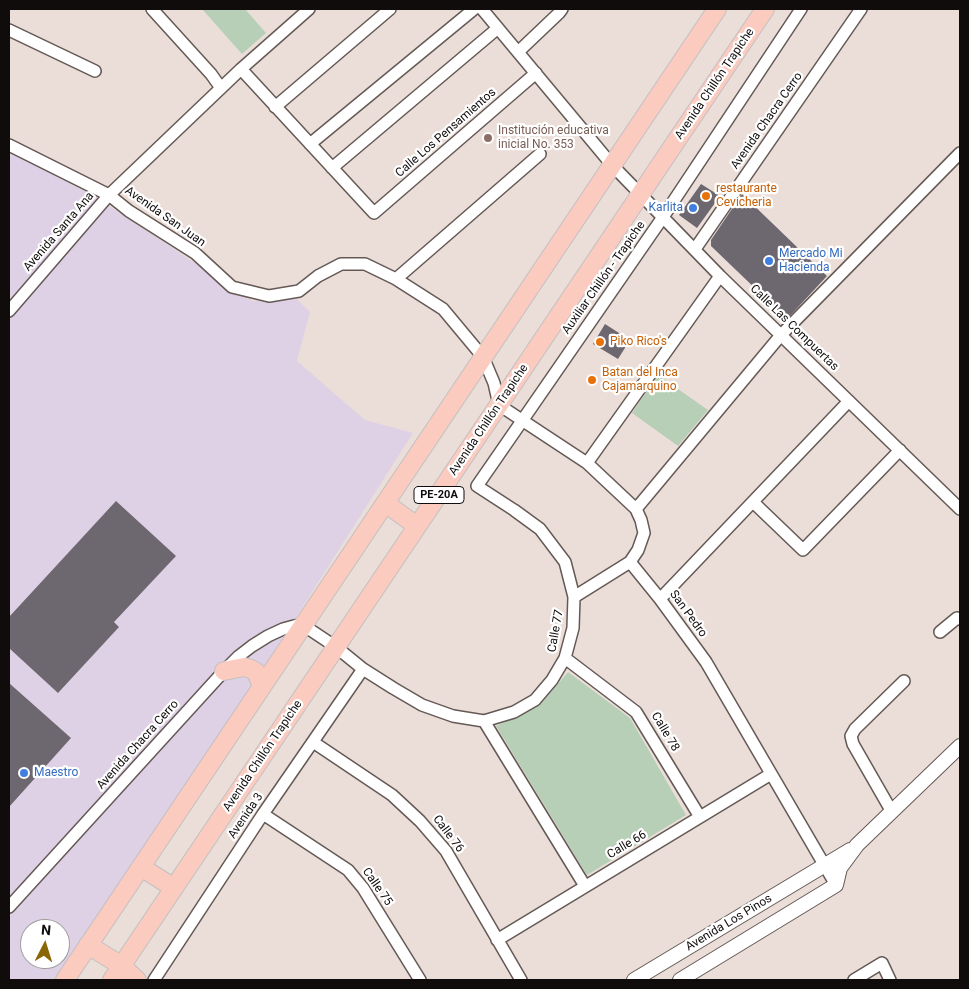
<!DOCTYPE html>
<meta charset="utf-8">
<style>
body{margin:0}
#map{position:relative;width:969px;height:989px;overflow:hidden;background:#ebded9;font-family:Roboto,sans-serif}
canvas{display:block}
.frame{position:absolute;inset:0;border:10px solid #100c0b;pointer-events:none}
.north{position:absolute;left:20px;top:919px;width:50px;height:50px;box-sizing:border-box;background:#fff;border:1px solid #9f9e9d;border-radius:50%;rotate:5deg;font-size:14px;font-weight:700;line-height:20px;text-align:center;color:#100c0b}
.north::after{content:'';display:block;margin:auto;width:18px;height:22px;background:#8a6605;clip-path:polygon(50% 0,100% 100%,50% 72%,0 100%)}
</style>
<div id="map">
<canvas width="969" height="989"></canvas>
<div class="frame"></div>
<div class="north">N</div>
</div>
<script>
const context = document.querySelector('canvas').getContext('2d');
context.lineJoin = 'round';
function paint(path, color) {
  context.fillStyle = color;
  context.fill(path, 'evenodd');
}
function shape(rows) {
  const path = new Path2D();
  for (const r of rows) {
    path.moveTo(r[0], r[1]);
    for (let i = 2; i < r.length; i += 2) path.lineTo(r[i], r[i + 1]);
  }
  return path;
}
function stroke(path, color, width, dash) {
  context.strokeStyle = color;
  context.lineWidth = width;
  context.lineCap = dash ? 'butt' : 'round';
  context.setLineDash(dash || []);
  context.stroke(path);
}
function drawText(font, color, halo, rows, align = 'center') {
  context.font = font + ' Roboto,sans-serif';
  context.lineWidth = 4.5;
  context.setLineDash([]);
  context.textBaseline = 'middle';
  context.strokeStyle = halo;
  context.fillStyle = color;
  for (const [text, x, y, turn = 0] of rows) {
    context.save();
    context.translate(x, y);
    context.rotate((+turn || 0) * Math.PI / 180);
    context.textAlign = isNaN(turn) ? turn : align;
    if (halo) context.strokeText(text, 0, 0);
    context.fillText(text, 0, 0);
    context.restore();
  }
}
paint(shape([
 [9,152,93,195,252,301,297,299,310,312,297,361,365,420,413,433,239,707,55,980,9,980],
 [30,929,60,929,60,959,30,959]
]), '#dfd1e5');
paint(shape([
 [202,9,245,9,266,33,242,54],
 [658,375,708,410,678,446,632,413],
 [568,672,630,718,686,815,587,875,496,726,541,704]
]), '#b7cfb7');
paint(shape([
 [701,184,720,196,697,228,679,215],
 [742,194,827,276,787,319,711,246,711,240],
 [605,324,630,340,618,359,593,344],
 [116,501,176,556,114,622,119,627,58,693,9,648,9,617],
 [9,683,71,738,9,807]
]), '#6d676f');
const minor = shape([
 [152,9,211,74,221,88],
 [482,9,612,165,720,276,960,509],
 [9,30,95,71],
 [518,52,559,13,562,9],
 [241,69,374,213,536,73],
 [275,107,390,9],
 [310,144,474,9],
 [9,145,109,195,129,211,195,253,232,287,269,296,299,291,318,276,341,264,365,264,396,279,443,309,483,357,494,383,499,405,587,463,636,509,641,520,644,533,638,550,630,562,660,599,706,662,836,885],
 [332,168,498,28],
 [695,249,861,9],
 [396,279,540,154],
 [9,311,109,195,241,69,309,9],
 [587,463,720,276],
 [753,502,803,550,900,450],
 [636,509,781,335,960,153],
 [574,597,630,562],
 [660,599,849,401],
 [940,632,957,618,960,619],
 [565,658,636,712,700,817],
 [484,721,585,886],
 [313,742,392,795,420,821,446,851,521,980],
 [892,812,853,744,851,736,855,729,904,681],
 [263,814,348,870,363,888,420,980],
 [9,907,224,671,239,656,252,646,268,636,283,629,294,626,299,625,306,627,336,647,363,669,393,688,422,705,453,716,484,721,514,712,535,700,552,680,565,658,573,628,574,597,565,562,540,529,514,510,477,486,663,217,801,9],
 [497,940,771,774],
 [154,980,263,814,363,669],
 [854,980,882,963,890,980]
]);
const tertiary = shape([
 [634,980,850,850],
 [680,980,836,885,840,868,857,845,960,746]
]);
const primary = shape([
 [385,503,417,526],
 [224,671,244,667,251,669,256,672,262,686],
 [141,867,174,888],
 [88,945,122,966,137,980],
 [65,980,717,9],
 [112,980,765,9]
]);
stroke(minor, '#645955', 14);
stroke(tertiary, '#645955', 16);
stroke(primary, '#c1c0c0', 20);
stroke(minor, '#fff', 11);
stroke(tertiary, '#fff', 14);
stroke(primary, '#fbcbc0', 18);
for (const [x, y, r, color] of [
 [488,138,5,"#8d6e63"],
 [706,196,5,"#e8710a"],
 [693,208,5,"#3f7fe0"],
 [769,261,5,"#3f7fe0"],
 [600,342,5,"#e8710a"],
 [592,380,5,"#e8710a"],
 [24,773,5,"#3f7fe0"]
]) {
  const dot = new Path2D();
  dot.arc(x, y, r, 0, 2 * Math.PI);
  context.fillStyle = color;
  context.fill(dot);
  stroke(dot, '#fff', 2);
}
for (const [x, y, w] of [
 [439,495,50]
]) {
  const box = new Path2D();
  box.roundRect(x - w / 2, y - 8.5, w, 17, 4);
  context.fillStyle = '#fff';
  context.fill(box);
  stroke(box, '#100c0b', 1);
}
drawText('bold 11px', '#100c0b', null, [
 ["PE-20A",439,495]
]);
drawText('12px', '#100c0b', '#fff', [
 ["Avenida Chillón Trapiche",715,84,-56],
 ["Avenida Chacra Cerro",767,121,-55],
 ["Calle Los Pensamientos",446,133,-41],
 ["Avenida San Juan",165,217,35],
 ["Avenida Santa Ana",59,232,-49],
 ["Auxiliar Chillón - Trapiche",604,278,-55],
 ["Calle Las Compuertas",794,328,44],
 ["Avenida Chillón Trapiche",489,420,-56],
 ["San Pedro",688,614,54],
 ["Calle 77",556,631,-80],
 ["Calle 78",665,732,59],
 ["Avenida Chacra Cerro",138,745,-48],
 ["Avenida Chillón Trapiche",263,756,-56],
 ["Avenida 3",246,816,-56],
 ["Calle 76",448,834,53],
 ["Calle 66",627,845,-31],
 ["Calle 75",377,887,55],
 ["Avenida Los Pinos",729,923,-31]
]);
drawText('12px', '#785e54', '#fff', [
 ["Institución educativa",498,131],
 ["inicial No. 353",498,145]
], 'left');
drawText('12px', '#c56008', '#fff', [
 ["restaurante",716,189],
 ["Cevicheria",716,203],
 ["Piko Rico's",610,342],
 ["Batan del Inca",602,373],
 ["Cajamarquino",602,387]
], 'left');
drawText('12px', '#366cbe', '#fff', [
 ["Karlita",683,208,"right"],
 ["Mercado Mi",779,254],
 ["Hacienda",779,268],
 ["Maestro",34,773]
], 'left');
</script>
